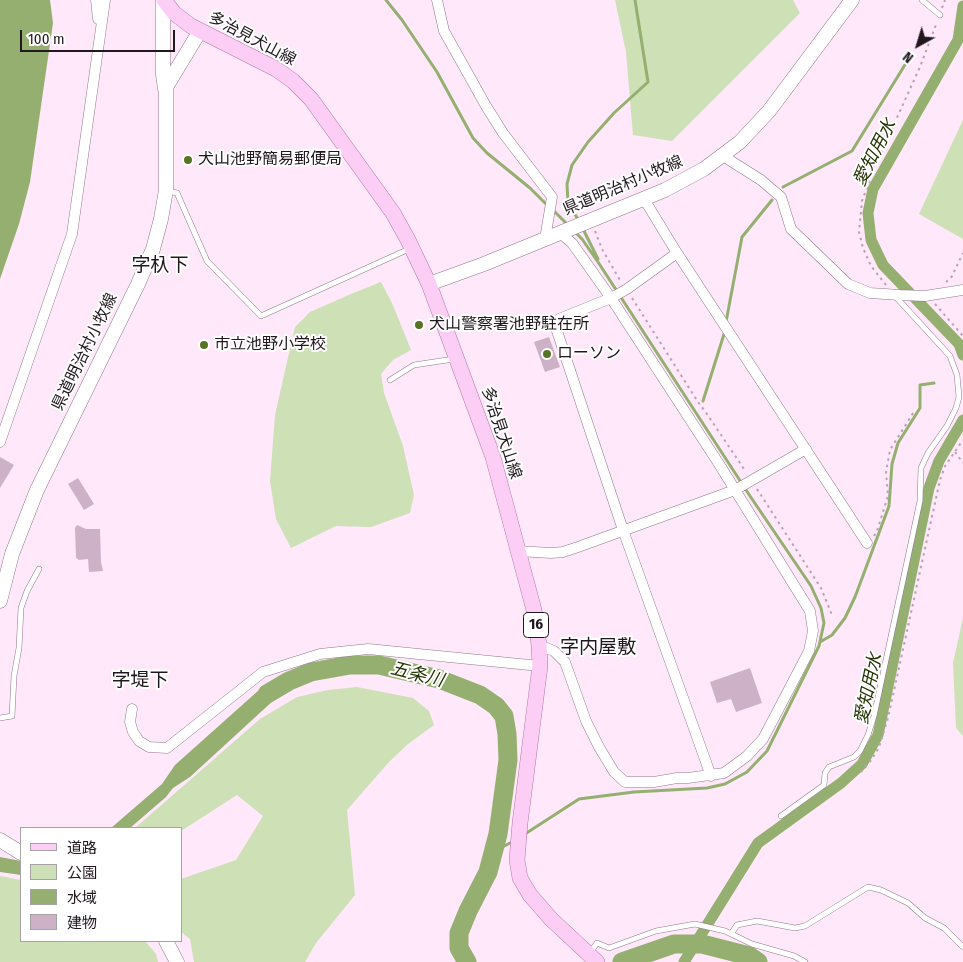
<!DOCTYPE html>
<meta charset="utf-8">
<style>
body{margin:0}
#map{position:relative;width:963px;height:962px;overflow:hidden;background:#fee8fa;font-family:"Fira Sans Condensed","Noto Sans JP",sans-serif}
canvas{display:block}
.legend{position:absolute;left:20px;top:827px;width:162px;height:115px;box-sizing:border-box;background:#fff;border:1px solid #a6a2a5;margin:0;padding:6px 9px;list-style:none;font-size:15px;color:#21171f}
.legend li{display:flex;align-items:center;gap:10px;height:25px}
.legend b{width:25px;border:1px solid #a6a2a5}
.north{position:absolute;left:893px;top:20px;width:50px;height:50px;-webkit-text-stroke:4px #fff;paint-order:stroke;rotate:219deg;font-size:14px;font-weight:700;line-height:20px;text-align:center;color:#21171f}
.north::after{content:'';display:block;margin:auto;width:18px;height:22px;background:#21171f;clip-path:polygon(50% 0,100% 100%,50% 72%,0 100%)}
.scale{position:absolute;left:20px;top:30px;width:155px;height:22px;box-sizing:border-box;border:2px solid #21171f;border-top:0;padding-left:6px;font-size:15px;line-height:18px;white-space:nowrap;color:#21171f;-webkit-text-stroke:4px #fff;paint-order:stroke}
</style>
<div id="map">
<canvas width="963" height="962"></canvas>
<ul class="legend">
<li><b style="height:6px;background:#fdcef5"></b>道路</li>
<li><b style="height:14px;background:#cee0b6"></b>公園</li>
<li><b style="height:14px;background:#95af70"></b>水域</li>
<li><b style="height:14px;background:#cdb2c7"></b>建物</li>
</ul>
<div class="north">N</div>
<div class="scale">100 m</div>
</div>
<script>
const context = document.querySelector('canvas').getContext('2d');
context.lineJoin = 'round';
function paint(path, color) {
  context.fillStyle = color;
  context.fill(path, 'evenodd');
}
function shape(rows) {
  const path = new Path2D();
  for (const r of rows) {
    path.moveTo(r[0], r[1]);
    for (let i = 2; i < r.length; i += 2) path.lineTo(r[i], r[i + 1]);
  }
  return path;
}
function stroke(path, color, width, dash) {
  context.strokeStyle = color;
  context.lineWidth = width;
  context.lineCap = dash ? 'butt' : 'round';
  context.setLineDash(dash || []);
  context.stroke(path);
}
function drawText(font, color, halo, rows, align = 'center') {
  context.font = font + ' "Fira Sans Condensed","Noto Sans JP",sans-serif';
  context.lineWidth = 4;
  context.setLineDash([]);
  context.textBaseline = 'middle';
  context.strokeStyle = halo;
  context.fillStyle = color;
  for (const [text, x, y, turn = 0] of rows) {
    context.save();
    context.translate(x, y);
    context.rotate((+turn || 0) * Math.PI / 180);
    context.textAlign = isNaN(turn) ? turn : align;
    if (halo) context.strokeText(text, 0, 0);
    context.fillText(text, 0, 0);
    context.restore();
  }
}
paint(shape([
 [615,0,793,0,800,13,672,141,633,135,626,52],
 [963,120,963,239,919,214],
 [381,282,392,303,411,350,393,360,381,374,384,393,403,446,414,495,410,513,371,527,336,526,291,548,276,519,270,481,275,415,295,327,310,312,351,294],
 [963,618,963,736,956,728,953,663],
 [357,687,413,698,429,711,434,725,408,744,389,762,347,810,355,895,316,943,305,962,194,962,190,939,181,932,181,879,236,860,263,816,237,795,181,831,181,828,135,828,260,719,297,697,328,690],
 [0,876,21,880,21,941,145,941,156,954,158,962,0,962]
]), '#cee0b6');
paint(shape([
 [0,0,50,0,53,23,30,182,19,224,0,279],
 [286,674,292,688,275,699,190,777,173,788,166,797,130,828,111,828,162,784,175,765,259,690],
 [0,857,21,861,21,875,0,872]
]), '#95af70');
stroke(shape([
 [386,0,402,20,437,72,473,138,487,153,530,188,548,206],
 [783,187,852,151,911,55],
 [553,210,568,225],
 [579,221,568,203,567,184,572,165,588,142,614,113,648,82,635,0],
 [582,227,598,259],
 [726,322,742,237,772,200],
 [703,401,725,331],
 [820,642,832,635,845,618,855,597,889,506,892,464,898,443,920,408,920,385,934,383],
 [525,834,579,799,634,792,707,788,725,784,747,772,767,751,819,646,824,623,821,608,811,586,750,496,598,262,582,239,574,231],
 [493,852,510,843]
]), '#95af70', 3);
stroke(shape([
 [963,6,958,40,873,189,868,213,871,240,883,265,959,344,963,355],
 [684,962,758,843,841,783,862,764,878,735,929,488,939,461,963,420]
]), '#95af70', 11);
stroke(shape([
 [267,694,289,681,311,672,350,665,379,665,439,679,480,695,496,706,504,716,507,734,508,760,498,834,488,872,468,911,459,933,459,948,467,962],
 [622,962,674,944,702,944,749,956,758,962]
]), '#95af70', 19);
paint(shape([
 [549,337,560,367,545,372,534,342],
 [0,457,14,465,0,488],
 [78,478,94,504,84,510,68,484],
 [77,525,86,529,100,529,101,562,103,571,89,572,88,559,79,560,76,558,75,528],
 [750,668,762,703,736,712,731,699,717,703,710,682]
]), '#cdb2c7');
const lane = shape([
 [922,0,940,15],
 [168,191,177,193,207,261,261,316,409,249],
 [390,380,414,365,454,359],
 [0,718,12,716,14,676,19,648,21,608,27,591,39,569],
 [781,816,824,785,825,773,829,767,854,757,860,751,868,735,874,716,920,501,921,468,928,453,947,426,956,408,959,397,957,375,950,356,895,296],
 [731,934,737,925,757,921,795,928,805,926,868,887,881,890,908,903,925,918,944,928,963,947],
 [589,954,597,943,609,948,656,931,695,924,725,931,752,944,794,956,805,962]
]);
const street = shape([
 [96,0,98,19],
 [437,0,444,31,486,106,503,133,552,197,545,239],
 [723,156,761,180,781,197,791,229,848,284,870,293,900,295,925,296,963,290],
 [644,199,677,253,867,543],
 [677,253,627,289,611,298,559,319,556,328,623,530,711,776],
 [0,442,72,234,105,0],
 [518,551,551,553,563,552,578,547,735,490,806,449],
 [539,645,554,651,565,662,586,721,599,747,614,772,625,782,654,782,677,778,688,778,724,773,747,756,763,739,809,651,813,631,810,611,719,464,611,298,572,243,560,233],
 [132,709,130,722,133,732,139,741,149,747,167,748,263,672,320,654,368,649,540,666]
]);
const secondary = shape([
 [163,0,163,74,165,89],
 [429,284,484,264,665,190,704,169,740,142,769,111,852,0],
 [0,601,12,554,37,490,138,284,153,249,161,219,166,190,166,87,200,31],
 [0,840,21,853],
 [166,941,177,962]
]);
const primary = shape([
 [164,0,174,13,191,26,276,69,293,81,311,99,393,213,408,240,429,284,493,457,534,610,539,645,540,666,520,823,517,860,520,878,530,895,551,919,597,962]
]);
stroke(lane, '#91788c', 6);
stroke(street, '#91788c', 11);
stroke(secondary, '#91788c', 15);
stroke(primary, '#af78a6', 16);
stroke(shape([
 [942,8,945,0],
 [595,231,602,249,621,282],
 [946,282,951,278,963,253],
 [886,285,871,266,863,248,859,232,862,201,875,166,920,67,937,22],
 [632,298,698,402,707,414,746,472],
 [935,304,963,336],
 [955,452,963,463],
 [757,489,821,588,832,615],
 [874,536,877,531,888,496,886,472,890,450,915,410],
 [861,772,872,759,879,747,888,718,940,480,945,466,963,440]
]), '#b6a4b3', 2, [2.5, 4]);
stroke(lane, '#fff', 5);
stroke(street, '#fff', 10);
stroke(secondary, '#fff', 14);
stroke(primary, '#fdcef5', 15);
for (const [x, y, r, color] of [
 [188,160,5,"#577326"],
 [419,325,5,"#577326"],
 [204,345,5,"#577326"],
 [547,354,5,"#577326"]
]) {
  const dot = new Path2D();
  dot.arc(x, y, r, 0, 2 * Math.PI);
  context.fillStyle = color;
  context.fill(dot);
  stroke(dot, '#fff', 2);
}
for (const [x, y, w] of [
 [536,625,25]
]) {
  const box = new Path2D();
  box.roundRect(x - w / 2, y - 12.5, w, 25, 4);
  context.fillStyle = '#fff';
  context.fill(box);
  stroke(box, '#21171f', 1);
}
drawText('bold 15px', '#21171f', null, [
 ["16",536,625]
]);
drawText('16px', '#21171f', '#fff', [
 ["多治見犬山線",252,39,28],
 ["県道明治村小牧線",623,186,-23],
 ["県道明治村小牧線",85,352,-64],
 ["多治見犬山線",501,433,72]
]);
drawText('16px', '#21171f', '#fff', [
 ["犬山池野簡易郵便局",198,160],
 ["犬山警察署池野駐在所",429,325],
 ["市立池野小学校",214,345],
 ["ローソン",557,354]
], 'left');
drawText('italic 18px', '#253405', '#fff', [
 ["愛知用水",875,153,-63],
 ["五条川",417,675,14],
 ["愛知用水",869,689,-78]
]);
drawText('19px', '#21171f', '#fff', [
 ["字杁下",160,266],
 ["字内屋敷",598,648],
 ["字堤下",140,681]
]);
</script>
